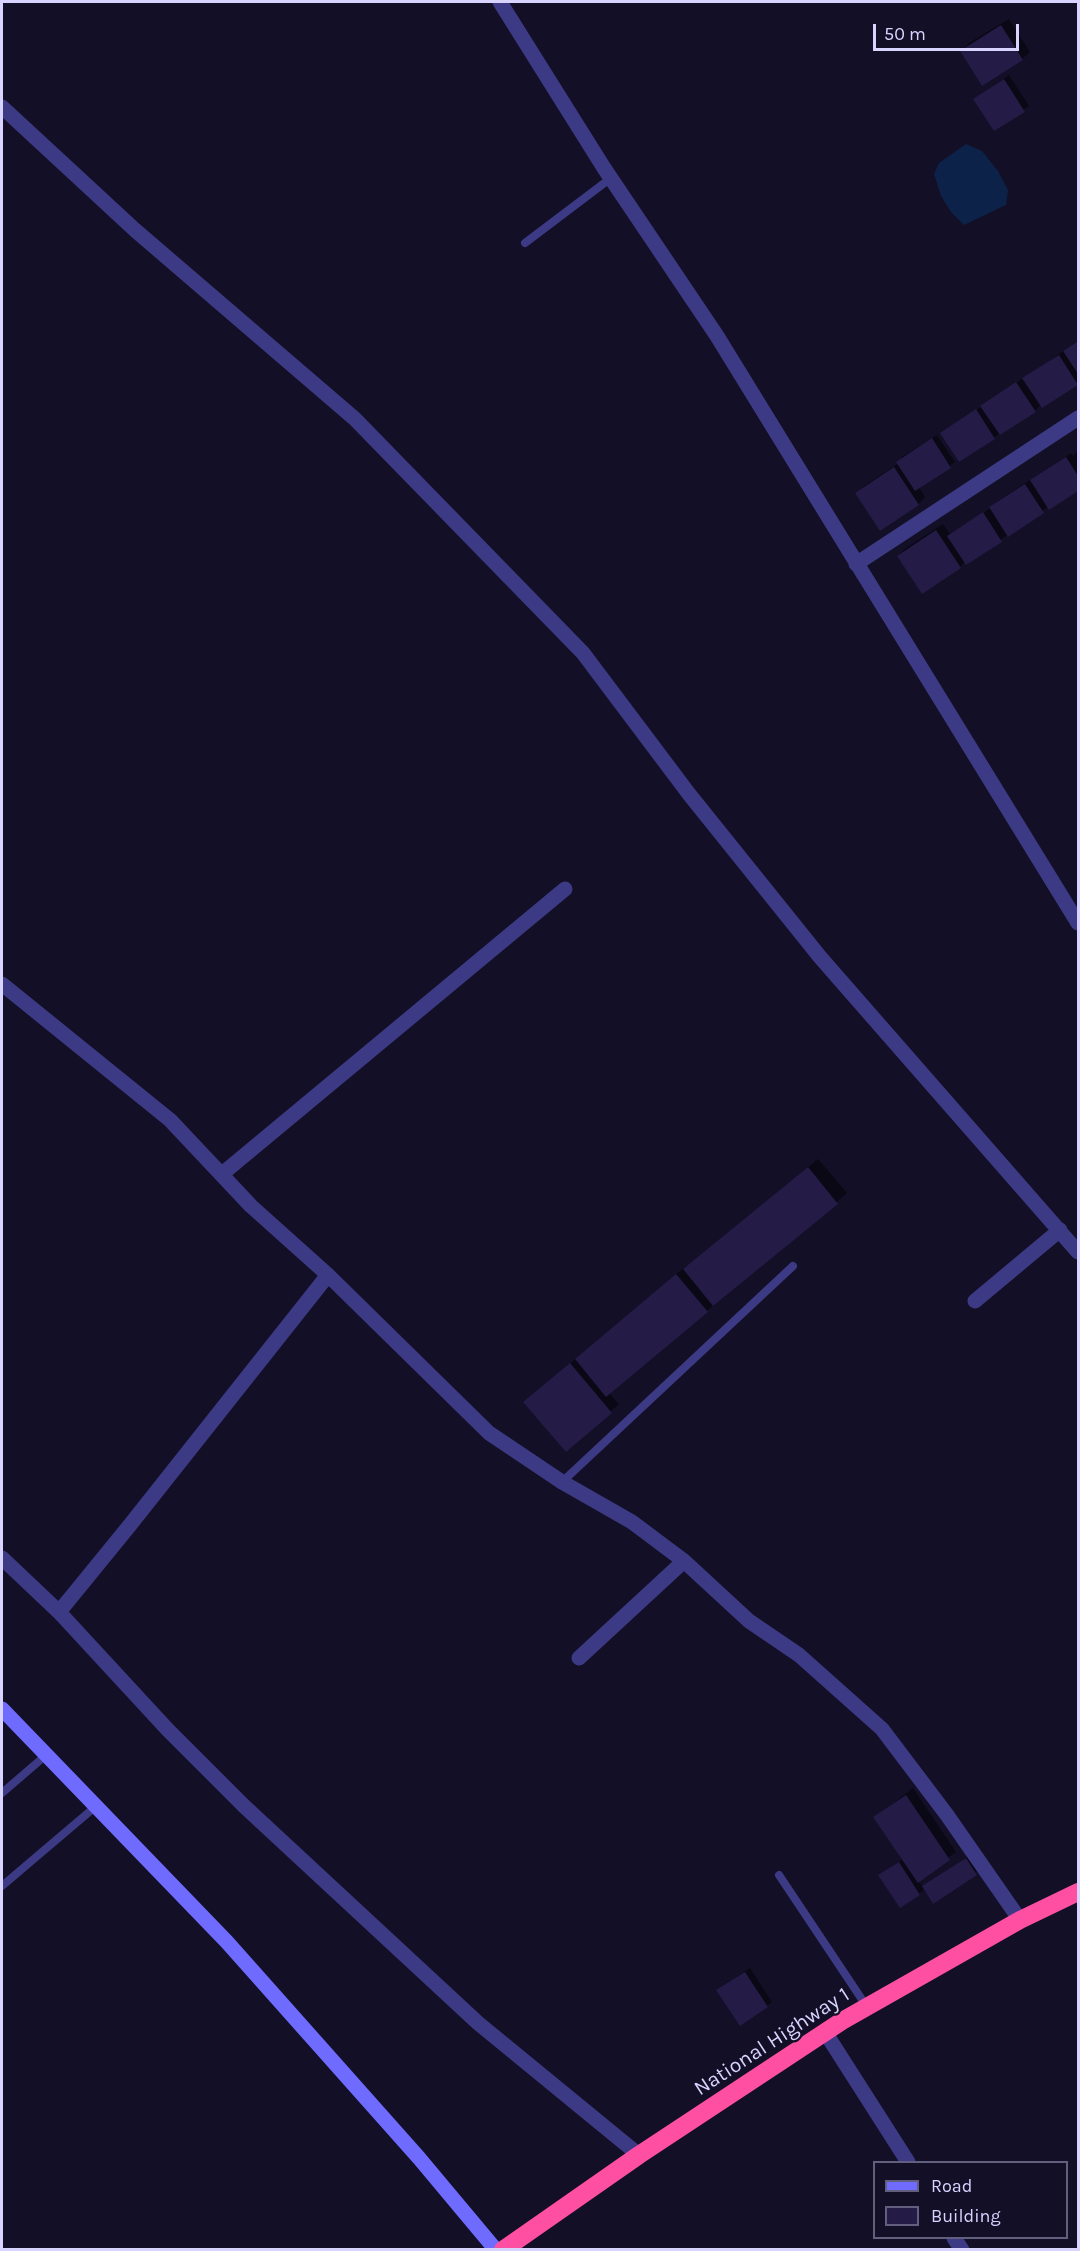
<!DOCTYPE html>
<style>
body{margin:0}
#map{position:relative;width:1080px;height:2251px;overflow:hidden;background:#130f26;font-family:Karla,sans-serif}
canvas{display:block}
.frame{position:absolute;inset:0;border:3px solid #d9d4ff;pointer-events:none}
.legend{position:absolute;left:873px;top:2161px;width:195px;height:78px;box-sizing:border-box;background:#130f26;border:2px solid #625e7d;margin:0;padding:8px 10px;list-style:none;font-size:18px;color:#d9d4ff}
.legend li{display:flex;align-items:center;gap:12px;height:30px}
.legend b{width:30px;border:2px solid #625e7d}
.scale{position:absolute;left:873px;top:24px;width:146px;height:27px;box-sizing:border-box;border:3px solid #d9d4ff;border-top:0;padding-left:8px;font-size:18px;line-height:21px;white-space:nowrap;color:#d9d4ff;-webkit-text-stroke:4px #130f26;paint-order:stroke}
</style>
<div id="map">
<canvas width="1080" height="2251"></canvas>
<div class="frame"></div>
<ul class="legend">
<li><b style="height:8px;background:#6f6bff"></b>Road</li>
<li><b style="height:16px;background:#241b47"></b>Building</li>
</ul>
<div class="scale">50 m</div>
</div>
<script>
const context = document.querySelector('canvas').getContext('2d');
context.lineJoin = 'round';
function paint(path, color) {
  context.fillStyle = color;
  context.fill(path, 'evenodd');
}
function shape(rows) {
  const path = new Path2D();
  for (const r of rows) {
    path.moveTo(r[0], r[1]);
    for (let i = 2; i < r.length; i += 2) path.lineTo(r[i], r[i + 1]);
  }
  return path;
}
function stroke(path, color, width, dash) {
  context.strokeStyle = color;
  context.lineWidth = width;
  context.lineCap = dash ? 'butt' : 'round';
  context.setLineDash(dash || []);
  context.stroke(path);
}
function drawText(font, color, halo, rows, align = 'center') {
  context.font = font + ' Karla,sans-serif';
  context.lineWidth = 4.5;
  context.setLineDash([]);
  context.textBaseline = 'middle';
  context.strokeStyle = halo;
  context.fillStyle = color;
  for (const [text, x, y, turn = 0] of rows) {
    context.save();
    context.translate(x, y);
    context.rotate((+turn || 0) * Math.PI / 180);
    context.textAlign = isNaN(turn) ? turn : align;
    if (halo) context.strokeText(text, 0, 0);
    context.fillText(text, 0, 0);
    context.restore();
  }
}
paint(shape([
 [966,144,982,151,998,171,1008,190,1006,205,964,225,951,212,941,196,934,174,939,163]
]), '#0c2248');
paint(shape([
 [1009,19,1030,52,1022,59,962,51,969,43],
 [1009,75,1029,106,994,129,975,99],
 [1078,340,1078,382,1041,404,1035,411,959,460,942,433,1022,379,1023,381],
 [937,435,955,462,919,487,925,497,918,504,857,493,864,486,899,463,902,457],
 [1078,450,1078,489,1050,508,1049,506,967,563,965,561,960,567,898,556,906,548,943,524,950,534,989,509,995,503,1030,480,1031,482,1071,453,1073,456],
 [818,1159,847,1193,609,1393,619,1404,566,1450,533,1395,687,1265,688,1266],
 [913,1788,956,1852,918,1880,923,1888,971,1854,981,1869,934,1902,925,1888,919,1894,880,1875,903,1859,875,1817],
 [750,1968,772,2002,767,2006,718,1990]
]), '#0007');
paint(shape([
 [1001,25,1023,60,982,86,960,51],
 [1004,79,1025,112,994,131,973,99],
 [1078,341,1078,374,1063,351],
 [1059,355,1078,385,1042,408,1022,378],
 [1016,382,1036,412,1000,435,980,406],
 [976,409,995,439,959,462,940,433],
 [932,438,951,468,915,491,896,462],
 [1066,457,1078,476,1078,491,1049,510,1030,480],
 [894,467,919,505,880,531,855,493],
 [1025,484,1044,513,1008,537,989,507],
 [983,512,1002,542,966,565,947,536],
 [936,530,961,568,922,594,897,556],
 [808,1167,838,1204,713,1306,683,1269],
 [676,1274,708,1312,606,1397,575,1359],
 [570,1363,612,1413,566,1452,523,1402],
 [906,1795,950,1860,918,1883,873,1817],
 [966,1858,977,1875,933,1904,922,1886],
 [899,1862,920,1895,900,1908,878,1875],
 [745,1972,768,2007,740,2026,716,1990]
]), '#241b47');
stroke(shape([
 [525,243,611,178],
 [562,1482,793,1266],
 [2,1793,45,1756],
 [779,1875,867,2007],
 [2,1886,95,1807]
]), '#3d3a85', 8);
stroke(shape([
 [500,2,604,168,717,336,1078,923],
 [2,107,135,230,355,419,583,653,689,794,820,957,1078,1252],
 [856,564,1078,418],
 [2,984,170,1120,251,1206,328,1275,489,1433,562,1482,632,1522,684,1561,749,1621,799,1655,882,1729,947,1815,1020,1920],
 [222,1174,565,889],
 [975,1301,1060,1230],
 [2,1558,59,1612,168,1730,244,1806,478,2023,639,2155],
 [59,1612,130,1525,328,1275],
 [579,1658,684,1561],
 [825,2032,908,2162],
 [954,2238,962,2250]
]), '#3d3a85', 15);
stroke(shape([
 [2,1709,227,1942,419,2158,496,2250]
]), '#6f6bff', 15);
stroke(shape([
 [503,2250,639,2155,842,2021,1020,1920,1078,1892]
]), '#ff4fa3', 18);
drawText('21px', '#d9d4ff', '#130f26', [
 ["National Highway 1",772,2042,-33]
]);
</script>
